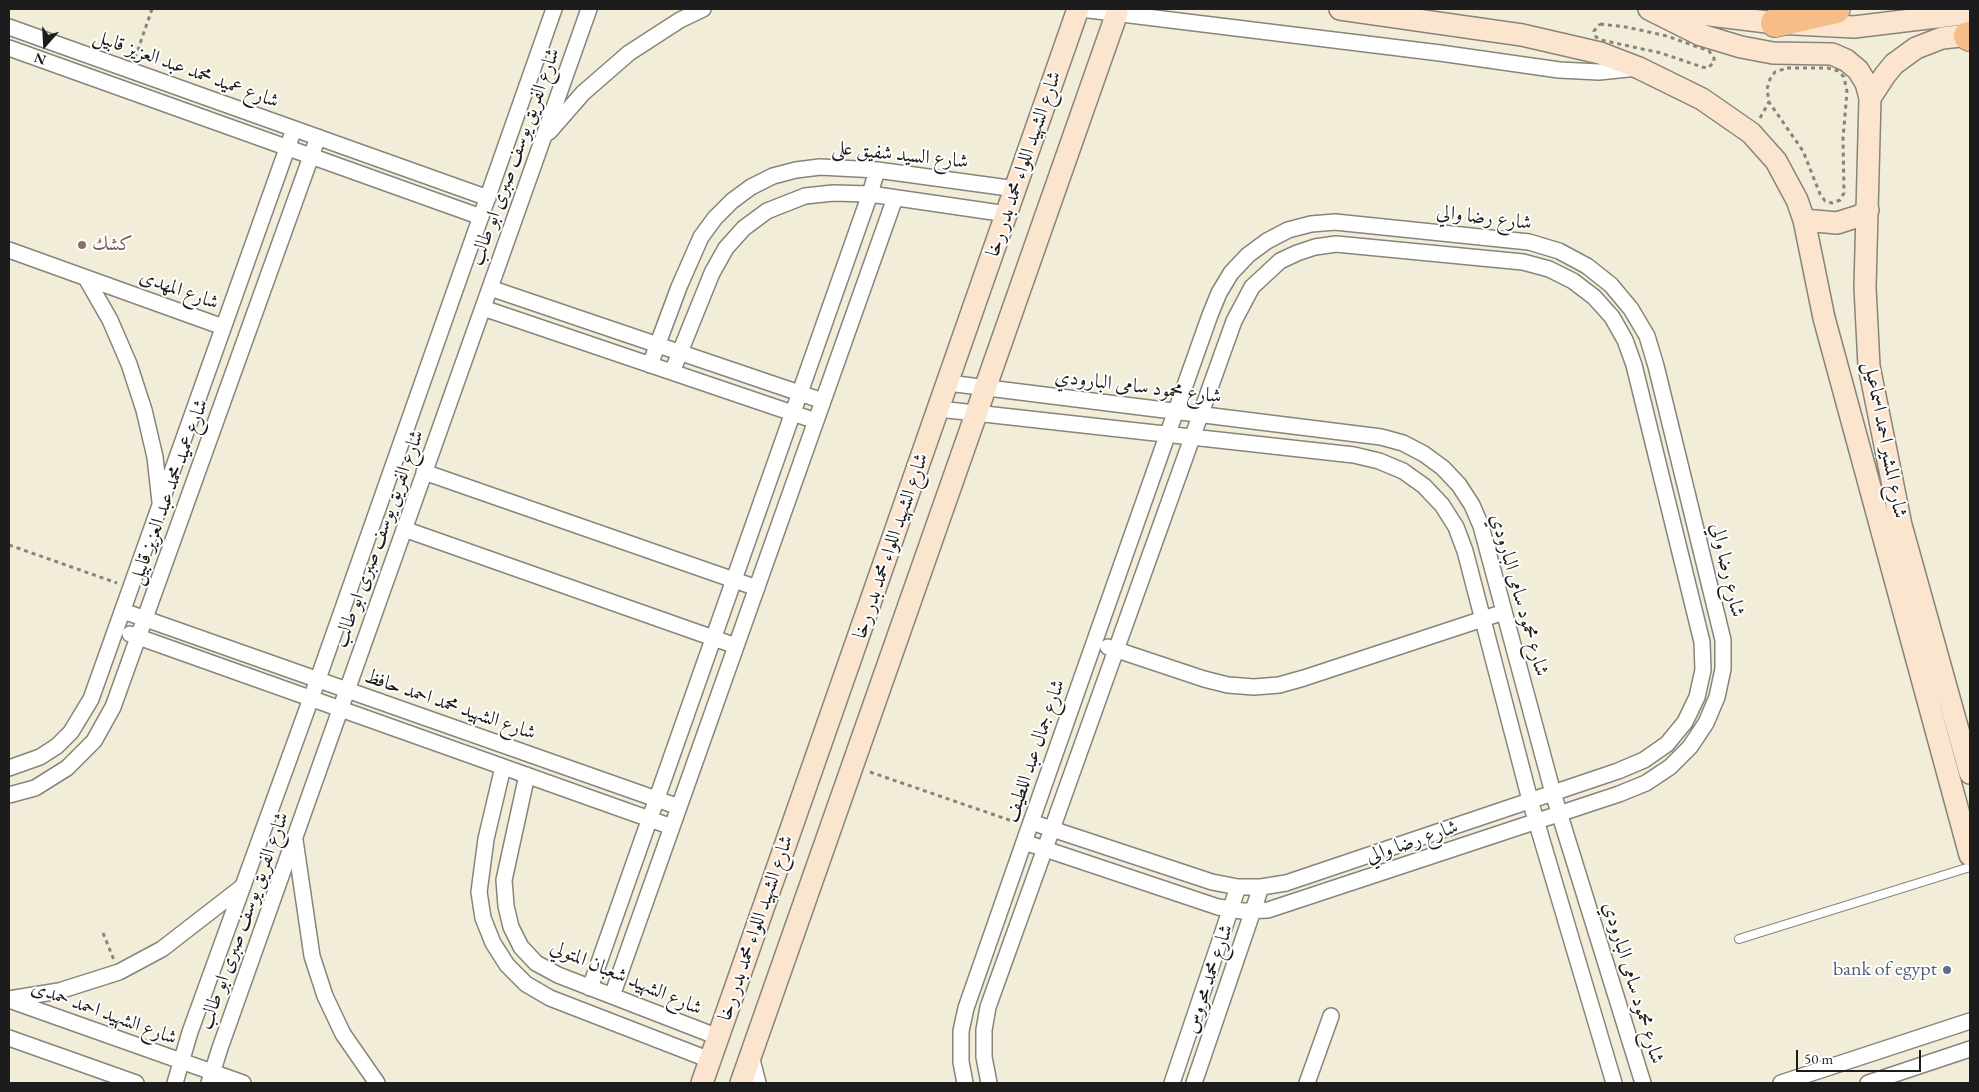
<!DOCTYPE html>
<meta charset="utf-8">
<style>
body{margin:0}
#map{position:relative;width:1979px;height:1092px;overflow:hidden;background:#f2edd8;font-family:"EB Garamond",serif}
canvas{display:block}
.frame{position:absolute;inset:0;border:10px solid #1c1c1c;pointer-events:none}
.north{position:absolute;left:20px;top:20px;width:50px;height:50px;-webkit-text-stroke:4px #fff;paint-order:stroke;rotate:199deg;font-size:14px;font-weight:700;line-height:20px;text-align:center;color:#1c1c1c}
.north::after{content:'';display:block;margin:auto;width:18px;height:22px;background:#1c1c1c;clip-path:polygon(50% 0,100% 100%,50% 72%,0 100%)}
.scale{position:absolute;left:1796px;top:1050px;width:125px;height:22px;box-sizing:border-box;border:2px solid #1c1c1c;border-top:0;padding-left:6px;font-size:15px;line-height:18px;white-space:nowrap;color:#1c1c1c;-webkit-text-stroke:4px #fff;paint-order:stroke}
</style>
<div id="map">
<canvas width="1979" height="1092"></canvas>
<div class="frame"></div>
<div class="north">N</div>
<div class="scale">50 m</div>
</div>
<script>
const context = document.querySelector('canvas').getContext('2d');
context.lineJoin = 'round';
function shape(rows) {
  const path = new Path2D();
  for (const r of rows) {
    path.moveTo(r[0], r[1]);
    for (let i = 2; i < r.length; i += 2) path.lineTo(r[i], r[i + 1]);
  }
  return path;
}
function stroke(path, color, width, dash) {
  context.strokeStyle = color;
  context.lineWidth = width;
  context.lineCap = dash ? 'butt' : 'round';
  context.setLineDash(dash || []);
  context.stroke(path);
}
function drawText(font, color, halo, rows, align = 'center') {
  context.font = font + ' "EB Garamond",Amiri,serif';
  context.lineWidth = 4;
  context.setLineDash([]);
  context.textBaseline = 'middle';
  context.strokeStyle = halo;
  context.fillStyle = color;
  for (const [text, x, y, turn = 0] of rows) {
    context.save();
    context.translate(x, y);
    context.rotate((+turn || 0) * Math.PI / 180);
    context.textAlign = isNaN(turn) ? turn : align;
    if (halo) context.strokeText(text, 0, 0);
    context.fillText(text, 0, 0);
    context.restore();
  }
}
const lane = shape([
 [1739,939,1970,867]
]);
const street = shape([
 [1081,9,1440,53,1559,70,1599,72,1637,68],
 [9,27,488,198],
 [9,48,481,217],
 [549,132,583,93,629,53,680,20,703,9],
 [9,250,223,327],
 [86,278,110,320,129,364,144,410,155,457,160,502],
 [490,288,823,401],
 [483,308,816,421],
 [650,365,679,287,701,237,715,218,732,201,751,187,773,176,796,170,820,167,877,170,1016,189],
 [672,372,712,273,726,248,744,228,767,211,805,196,833,193,870,194,1007,214],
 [948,383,1381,437,1403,443,1424,454,1443,468,1459,485,1472,505,1481,526,1553,793,1643,1083],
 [939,409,1354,455,1379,461,1403,471,1424,486,1442,505,1456,527,1465,551,1530,800,1614,1083],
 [424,472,757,588],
 [404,529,736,646],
 [123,611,679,807],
 [130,634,672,827],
 [1108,647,1204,679,1228,685,1254,687,1279,685,1304,678,1504,612],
 [503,767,486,839,479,892,483,918,493,943,507,965,526,984,550,998,710,1060],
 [9,768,40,757,57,746,71,732,91,699,294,129],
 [527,775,504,880,506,906,511,927,521,947,536,963,558,975,718,1037],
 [9,795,35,788,67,768,94,741,113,707,318,137],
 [295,840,312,956,325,996,343,1034,377,1083],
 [590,988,870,194,877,170],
 [612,996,895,198],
 [9,999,59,991,119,972,162,949,242,887],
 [9,1000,243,1083],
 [9,1038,136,1083],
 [751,1056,758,1083],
 [175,1083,190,1032,318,679,554,9],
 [209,1083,220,1048,589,9],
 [965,1083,961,1062,961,1031,966,1008,1024,842,1094,643,1167,436,1210,315,1219,293,1231,273,1248,255,1267,241,1288,230,1311,224,1335,222,1529,242,1559,251,1587,266,1611,285,1631,309,1647,336,1656,366,1723,640,1723,669,1717,697,1706,723,1690,747,1670,767,1646,783,1619,794,1268,910,1242,911,1218,907,1024,842],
 [989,1083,984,1057,984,1030,988,1007,1052,829,1116,650,1234,321,1252,287,1280,261,1297,253,1315,247,1336,244,1523,262,1549,269,1573,281,1594,297,1612,317,1625,340,1634,365,1702,642,1703,670,1697,697,1685,722,1667,744,1644,760,1618,771,1286,883,1261,887,1238,887,1212,882,1052,829,1031,822],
 [1172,1083,1238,887],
 [1194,1083,1261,887],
 [1307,1083,1331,1016],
 [1781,1083,1970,1021],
 [1868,1083,1970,1049]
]);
const secondary = shape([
 [1340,9,1522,35,1600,53,1639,68,1702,99,1751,133,1776,161,1797,200,1804,220,1824,318,1970,855],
 [1649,9,1701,35,1741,47,1773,53,1832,54,1846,60,1858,70,1866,83,1870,98,1865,287,1869,366,1901,525,1970,773],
 [1661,9,1775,23,1854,27,1970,13],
 [1870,98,1885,75,1894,64,1916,48,1942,38,1970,35],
 [1804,220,1837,223,1859,216,1868,210],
 [702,1083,1078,9],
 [741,1083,1117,13]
]);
const highway = shape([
 [1775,23,1836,9],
 [1968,36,1970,37]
]);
stroke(lane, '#87847a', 10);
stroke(street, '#87847a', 18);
stroke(secondary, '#87847a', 24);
stroke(highway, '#87847a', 30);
stroke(shape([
 [1600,24,1626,27,1667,36,1709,51,1714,58,1714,62,1708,68,1702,67,1661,53,1601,40,1596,37,1594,31,1600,24],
 [135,58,152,9],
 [1787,68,1828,68,1838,71,1844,77,1847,92,1843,138,1844,193,1840,200,1832,203,1825,201,1820,194,1803,151,1769,102,1767,89,1770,79,1775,72,1787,68],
 [1760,118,1769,102],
 [9,545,117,583],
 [870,772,1015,822],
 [103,933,114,960]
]), '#87847a', 3, [4, 4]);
stroke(lane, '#fff', 8);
stroke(street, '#fff', 15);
stroke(secondary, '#fce5cf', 21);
stroke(highway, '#f7bd88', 28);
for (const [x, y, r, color] of [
 [82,245,5,"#8d6e63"],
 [1947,970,5,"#5c6f8a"]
]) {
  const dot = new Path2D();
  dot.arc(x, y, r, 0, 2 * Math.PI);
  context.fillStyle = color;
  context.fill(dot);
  stroke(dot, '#fff', 2);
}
drawText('20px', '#1c1c1c', '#fff', [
 ["شارع عميد محمد عبد العزيز قابيل",186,69,20],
 ["شارع السيد شفيق على",900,155,6],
 ["شارع الفريق يوسف صبرى ابو طالب",515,157,-70],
 ["شارع الشهيد اللواء محمد بدر رخا",1024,164,-71],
 ["شارع رضا والي",1484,218,7],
 ["شارع المهدى",179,290,20],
 ["شارع محمود سامى البارودي",1138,387,7],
 ["شارع المشير احمد اسماعيل",1885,440,79],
 ["شارع عميد محمد عبد العزيز قابيل",169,492,-70],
 ["شارع الفريق يوسف صبرى ابو طالب",379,539,-70],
 ["شارع الشهيد اللواء محمد بدر رخا",891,546,-71],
 ["شارع رضا والي",1727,570,77],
 ["شارع محمود سامى البارودي",1519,595,74],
 ["شارع الشهيد محمد احمد حافظ",450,705,19],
 ["شارع جمال عبد اللطيف",1035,751,-71],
 ["شارع رضا والي",1412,842,-19],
 ["شارع الفريق يوسف صبرى ابو طالب",244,921,-70],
 ["شارع الشهيد اللواء محمد بدر رخا",756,928,-71],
 ["شارع الشهيد شعبان المتولي",626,978,23],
 ["شارع محمد محروس",1209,979,-71],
 ["شارع محمود سامى البارودي",1633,983,73],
 ["شارع الشهيد احمد حمدى",104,1013,20]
]);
drawText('20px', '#785e54', '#fff', [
 ["كشك",92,245]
], 'left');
drawText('20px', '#4e5e75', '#fff', [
 ["bank of egypt",1937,970]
], 'right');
</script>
